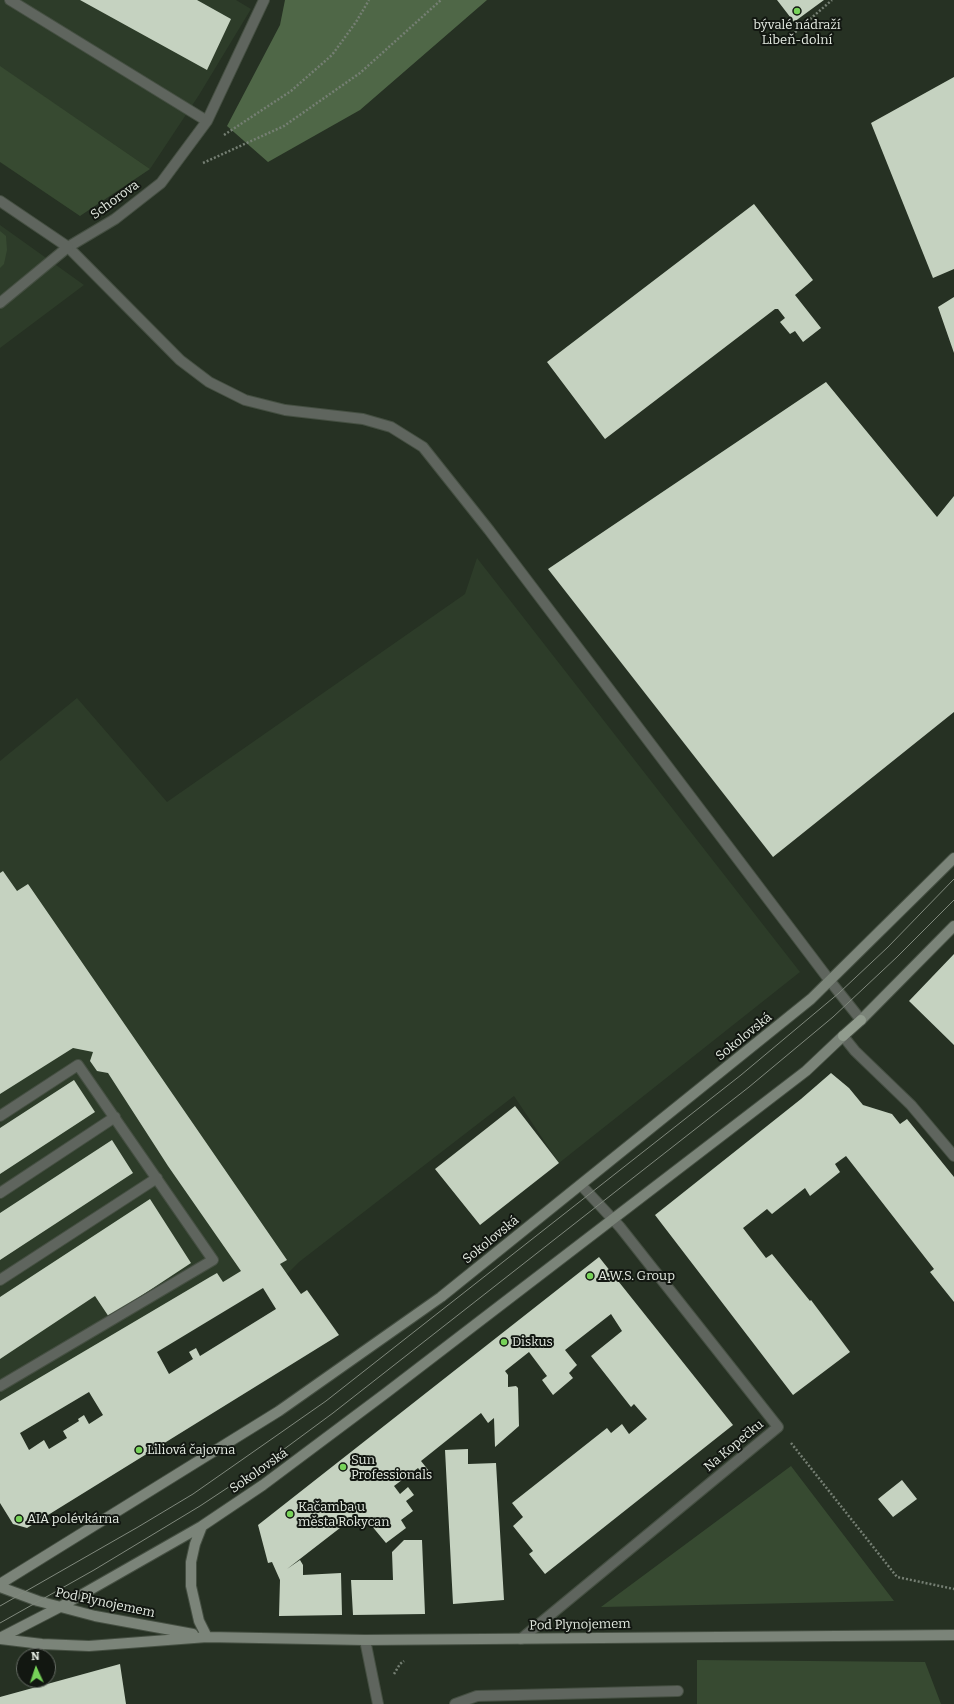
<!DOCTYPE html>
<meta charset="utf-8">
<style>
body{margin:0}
#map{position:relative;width:954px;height:1704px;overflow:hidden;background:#263123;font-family:Bitter,serif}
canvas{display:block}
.north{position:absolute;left:16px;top:1648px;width:40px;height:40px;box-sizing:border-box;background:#121711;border:1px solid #666c65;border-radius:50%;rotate:357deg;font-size:11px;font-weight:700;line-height:16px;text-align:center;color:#e5ece3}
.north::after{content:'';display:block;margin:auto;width:14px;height:18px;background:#77d259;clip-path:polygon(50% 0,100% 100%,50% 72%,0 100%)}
</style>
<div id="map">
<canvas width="954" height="1704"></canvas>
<div class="north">N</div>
</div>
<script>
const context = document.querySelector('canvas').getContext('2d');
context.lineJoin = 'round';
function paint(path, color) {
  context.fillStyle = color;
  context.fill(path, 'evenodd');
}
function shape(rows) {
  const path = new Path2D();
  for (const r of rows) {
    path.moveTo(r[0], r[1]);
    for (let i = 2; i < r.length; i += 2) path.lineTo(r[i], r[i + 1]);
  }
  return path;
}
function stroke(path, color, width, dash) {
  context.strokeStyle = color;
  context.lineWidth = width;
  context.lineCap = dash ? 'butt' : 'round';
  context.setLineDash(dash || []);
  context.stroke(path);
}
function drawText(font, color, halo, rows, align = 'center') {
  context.font = font + ' Bitter,serif';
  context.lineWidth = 4;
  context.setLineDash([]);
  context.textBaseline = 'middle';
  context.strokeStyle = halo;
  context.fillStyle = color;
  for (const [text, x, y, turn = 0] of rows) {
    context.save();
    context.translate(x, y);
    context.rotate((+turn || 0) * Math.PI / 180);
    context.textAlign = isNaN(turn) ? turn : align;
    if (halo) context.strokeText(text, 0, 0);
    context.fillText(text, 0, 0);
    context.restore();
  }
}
paint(shape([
 [0,0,236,0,251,9,199,95,150,169,0,67],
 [0,225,84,285,0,348],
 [477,558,800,972,559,1163,514,1096,299,1262,288,1273,0,1445,0,761,77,698,167,802,465,594]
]), '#2d3c29');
paint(shape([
 [0,66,150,169,80,216,6,166,0,162],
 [0,231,6,236,7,250,4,264,0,268],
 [791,1466,894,1601,601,1607],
 [697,1660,925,1662,941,1704,697,1704]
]), '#374a31');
paint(shape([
 [285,0,487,0,360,110,268,162,227,126,280,25]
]), '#4f6747');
paint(shape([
 [80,0,197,0,231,19,207,70],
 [777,0,824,0,794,22],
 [954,77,954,269,933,278,871,123],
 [754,204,813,280,795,295,821,328,803,342,795,331,790,334,780,322,785,318,778,309,775,309,605,439,547,362],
 [954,297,954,353,938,307],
 [826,382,937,517,954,496,954,712,773,857,548,569],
 [3,871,17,891,28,884,287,1260,280,1264,301,1294,307,1290,339,1335,27,1528,13,1524,0,1503,0,1401,210,1277,217,1273,223,1282,241,1271,168,1166,108,1073,97,1071,90,1061,93,1052,73,1048,0,1094,0,873],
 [263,1288,276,1309,200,1356,196,1348,189,1352,193,1359,169,1374,157,1352],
 [89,1392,103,1415,89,1424,84,1415,78,1419,79,1421,63,1431,67,1438,49,1449,44,1440,29,1450,20,1433],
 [954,954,954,1045,909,1001],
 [831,1073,849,1088,863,1105,892,1114,900,1124,907,1119,954,1177,954,1302,930,1272,934,1269,846,1156,835,1164,840,1172,810,1196,805,1188,772,1214,767,1209,743,1228,766,1258,772,1254,810,1301,811,1300,850,1352,793,1395,655,1215,801,1099],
 [74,1080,95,1112,0,1174,0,1128],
 [515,1106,559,1163,480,1225,435,1169],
 [112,1140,133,1173,0,1260,0,1213],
 [150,1199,191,1263,109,1317,95,1296,0,1359,0,1297],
 [599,1257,733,1425,545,1574,529,1554,533,1551,513,1526,523,1517,512,1503,607,1428,611,1433,622,1424,629,1434,647,1419,634,1404,631,1407,591,1356,622,1331,611,1314,565,1350,577,1365,569,1373,573,1378,553,1395,542,1380,547,1376,529,1352,505,1371,508,1375,508,1387,516,1386,518,1388,519,1426,495,1447,494,1418,488,1423,481,1413,421,1461,429,1471,423,1474,418,1468,394,1486,400,1494,408,1487,414,1495,406,1501,413,1511,401,1520,406,1528,386,1543,366,1519,354,1528,349,1521,287,1569,300,1560,303,1565,303,1575,341,1573,342,1615,279,1616,280,1580,272,1562,268,1563,258,1525],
 [468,1449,468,1464,496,1463,504,1600,453,1604,445,1450],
 [902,1480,917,1499,893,1517,878,1499],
 [404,1540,422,1540,425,1614,353,1615,351,1580,393,1580,392,1552],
 [120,1664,126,1704,0,1704,0,1697]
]), '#c5d2c0');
const service = shape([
 [10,0,207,121,161,183,115,219,68,247,180,360,209,382,245,400,285,410,363,419,391,427,423,447,489,530,830,981,861,1020],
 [207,121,264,0],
 [843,1036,855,1051,911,1105,954,1156],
 [0,1116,78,1065,213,1260,0,1386],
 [0,1193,115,1117],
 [0,1280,157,1178],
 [455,1704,477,1696,678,1691]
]);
const minor = shape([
 [0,201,68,247,0,303],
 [521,1639,778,1427,620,1227,581,1185],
 [365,1640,378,1704]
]);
const secondary = shape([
 [861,1020,954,926],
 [202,1526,195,1544,191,1562,191,1586,199,1621,207,1637],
 [0,1584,279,1411,441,1297,811,999,954,858],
 [0,1587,38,1601,95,1616,193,1634],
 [0,1638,60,1607,202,1526,263,1485,386,1393,806,1071,843,1036],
 [0,1639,42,1644,89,1646,207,1637,365,1640,954,1635]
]);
const primary = shape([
 [843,1036,861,1020]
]);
stroke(service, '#454f42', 12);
stroke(minor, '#454f42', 12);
stroke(secondary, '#454f42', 12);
stroke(primary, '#454f42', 12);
stroke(shape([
 [792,35,832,0],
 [224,135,291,91,332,55,356,22,369,0],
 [203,163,284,126,360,73,441,0],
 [791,1443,897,1577,954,1589],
 [394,1674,400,1664,404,1661]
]), '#757f73', 2.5, [2, 2]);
stroke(service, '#5f655e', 10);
stroke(minor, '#5f655e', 10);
stroke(secondary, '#7b8479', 10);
stroke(primary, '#919c8e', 10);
stroke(shape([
 [0,1606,138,1527,193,1494,326,1401,741,1075,839,993,888,947,954,879],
 [0,1623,94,1570,200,1506,268,1461,333,1413,749,1087,833,1017,897,957,954,900]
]), '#80897d', 1);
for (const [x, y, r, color] of [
 [797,11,4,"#77d259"],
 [590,1276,4,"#77d259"],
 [504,1342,4,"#77d259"],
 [139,1450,4,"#77d259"],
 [343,1467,4,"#77d259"],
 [290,1514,4,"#77d259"],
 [19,1519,4,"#77d259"]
]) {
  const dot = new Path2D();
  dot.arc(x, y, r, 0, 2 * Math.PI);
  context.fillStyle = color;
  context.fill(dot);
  stroke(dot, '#121711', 1.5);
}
drawText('13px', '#e5ece3', '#121711', [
 ["bývalé nádraží",797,25,"center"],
 ["Libeň-dolní",797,40,"center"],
 ["A.W.S. Group",598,1276],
 ["Diskus",512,1342],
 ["Liliová čajovna",147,1450],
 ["Sun",351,1460],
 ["Professionals",351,1475],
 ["Kačamba u",298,1507],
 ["města Rokycan",298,1522],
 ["AIA polévkárna",27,1519]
], 'left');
drawText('13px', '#e5ece3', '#121711', [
 ["Schorova",115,200,-36],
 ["Sokolovská",744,1037,-39],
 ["Sokolovská",491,1240,-39],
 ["Na Kopečku",734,1446,-40],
 ["Sokolovská",259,1471,-35],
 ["Pod Plynojemem",105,1603,12],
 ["Pod Plynojemem",580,1625,-1]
]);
</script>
